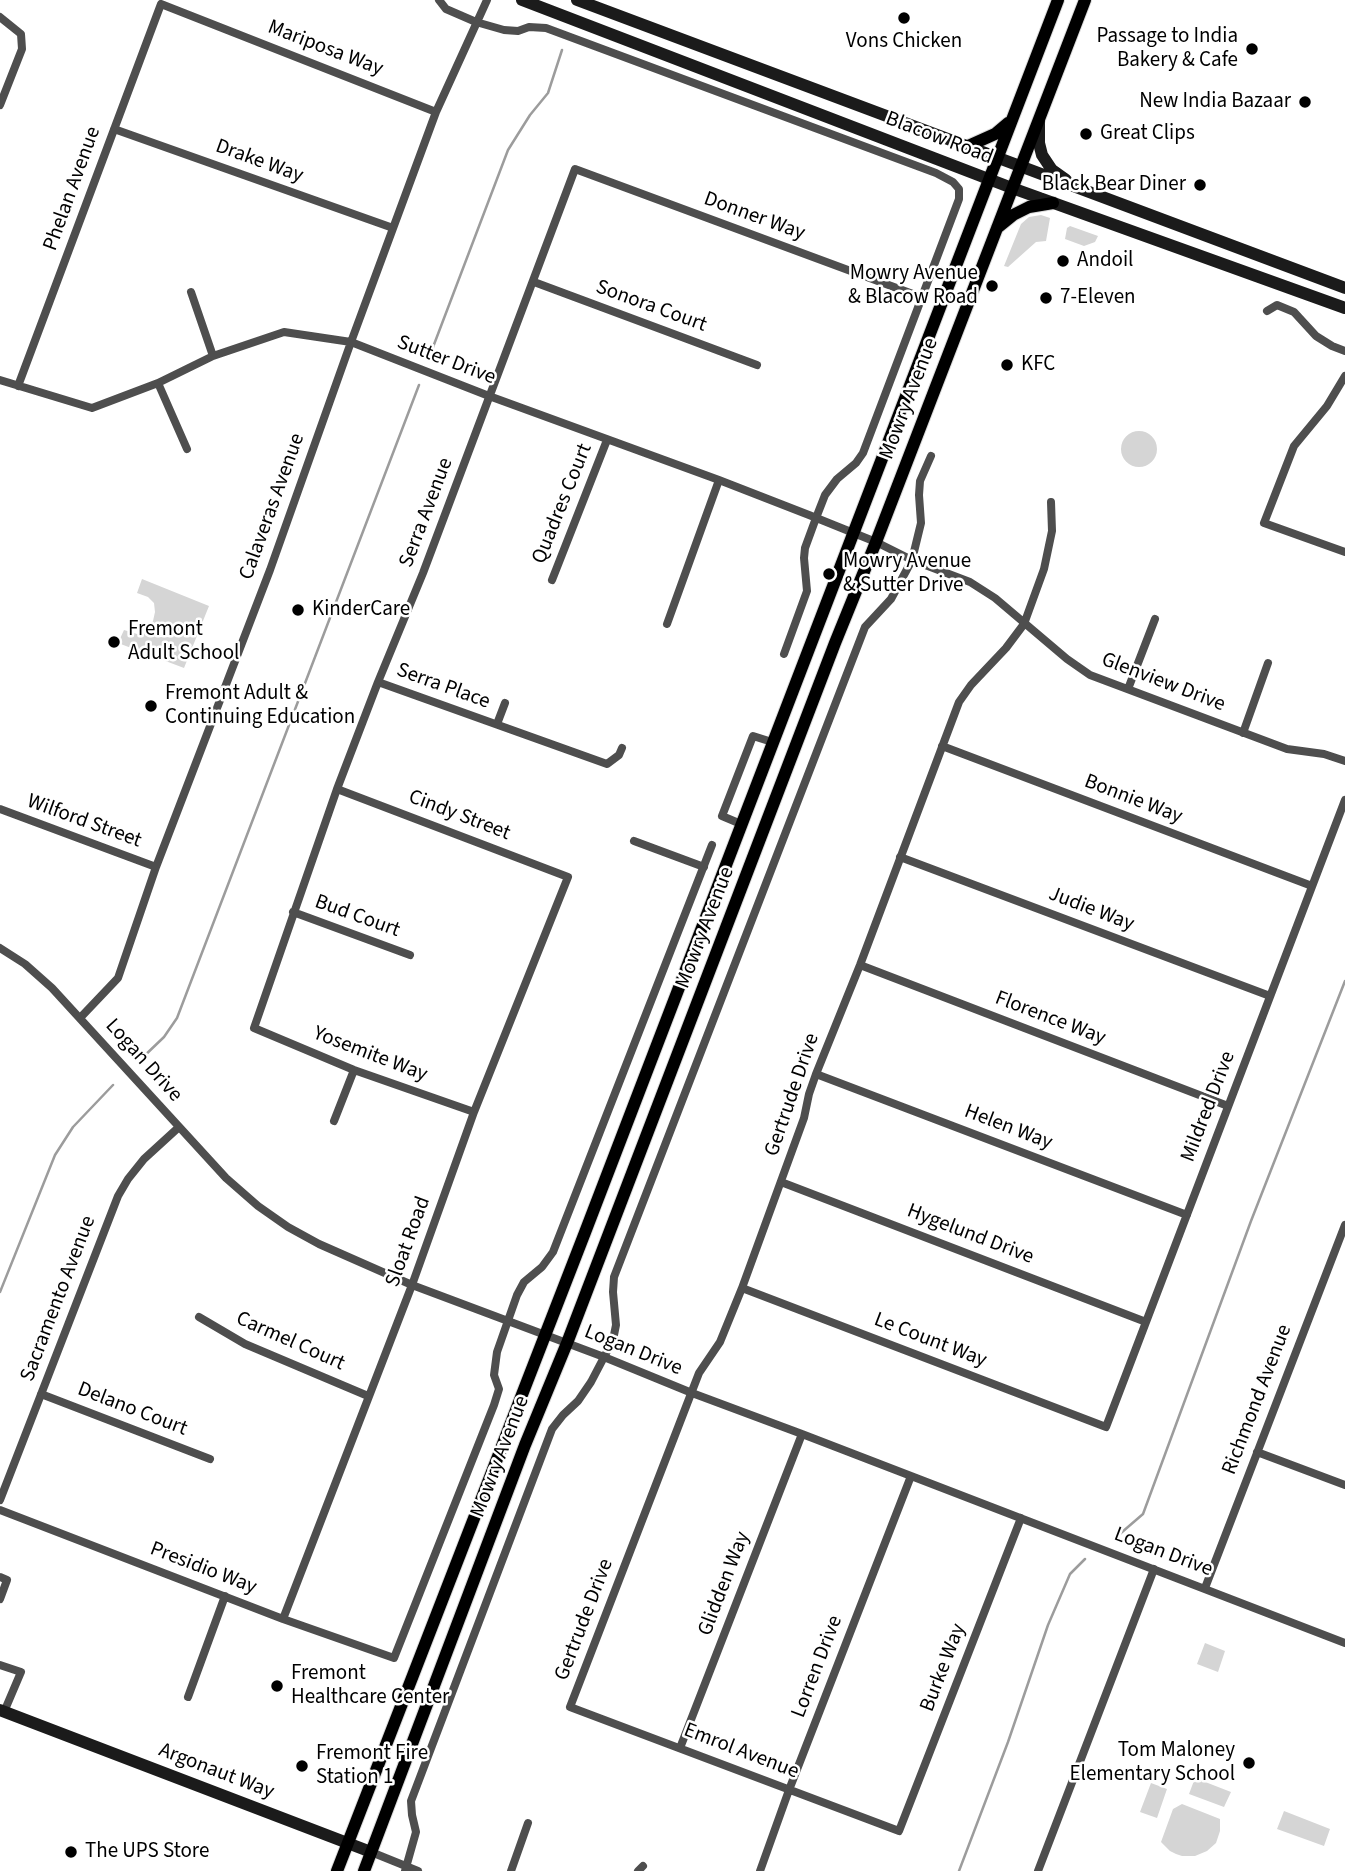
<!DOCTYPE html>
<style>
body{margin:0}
canvas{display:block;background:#fff}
</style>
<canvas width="1345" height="1871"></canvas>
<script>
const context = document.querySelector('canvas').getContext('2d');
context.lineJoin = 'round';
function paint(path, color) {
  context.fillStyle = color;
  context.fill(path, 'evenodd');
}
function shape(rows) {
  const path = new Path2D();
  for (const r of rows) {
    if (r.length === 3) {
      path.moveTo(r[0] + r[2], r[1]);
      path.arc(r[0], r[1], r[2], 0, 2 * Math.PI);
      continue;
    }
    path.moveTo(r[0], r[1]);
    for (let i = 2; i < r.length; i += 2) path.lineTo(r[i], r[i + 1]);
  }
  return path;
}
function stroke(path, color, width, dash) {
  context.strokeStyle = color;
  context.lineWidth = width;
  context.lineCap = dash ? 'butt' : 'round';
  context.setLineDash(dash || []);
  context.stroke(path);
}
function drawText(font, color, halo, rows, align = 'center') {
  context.font = font + ' "Source Sans 3",sans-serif';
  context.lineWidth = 5;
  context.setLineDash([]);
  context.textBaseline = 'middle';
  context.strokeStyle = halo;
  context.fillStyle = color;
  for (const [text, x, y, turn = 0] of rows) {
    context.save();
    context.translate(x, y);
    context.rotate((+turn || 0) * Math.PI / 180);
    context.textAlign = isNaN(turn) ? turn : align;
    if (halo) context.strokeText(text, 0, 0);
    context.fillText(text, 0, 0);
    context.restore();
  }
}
paint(shape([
 [1041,215,1050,218,1046,241,1036,242,1008,267,1004,266,1021,224,1029,217],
 [1070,226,1098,236,1095,242,1084,246,1065,239,1067,228],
 [1139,449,18],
 [142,579,209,606,184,668,118,643,124,630,137,634,144,633,149,628,153,621,155,612,154,603,148,597,137,593],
 [1205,1643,1225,1651,1218,1672,1197,1664],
 [1195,1778,1231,1792,1224,1807,1189,1794],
 [1151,1783,1167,1789,1157,1818,1140,1812],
 [1182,1804,1220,1819,1220,1831,1216,1843,1207,1851,1195,1856,1182,1856,1176,1854,1170,1851,1161,1842,1173,1809],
 [1284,1811,1330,1829,1324,1846,1277,1829]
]), '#d5d5d5');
stroke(shape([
 [430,355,508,150,530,115,548,93,562,50],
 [140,1060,164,1037,177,1018,419,385],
 [0,1292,55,1155,73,1127,113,1085],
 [1114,1539,1143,1514,1251,1221,1345,981],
 [959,1871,1008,1742,1048,1625,1070,1574,1085,1559]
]), '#9c9c9c', 2.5);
const primary = shape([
 [966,147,995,134,1008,123],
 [997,228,1013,215,1029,207,1053,203],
 [337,1871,584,1235,1058,0],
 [364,1871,525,1445,567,1343,835,643,876,542,1085,0]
]);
stroke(primary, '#dbdbdb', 14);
stroke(shape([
 [439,0,446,9,476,22,504,30,518,31,529,27,546,28,936,173,953,182,959,189,959,199,863,453,856,463,837,479,825,495,816,518,805,548,804,558,807,591,784,654],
 [0,17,21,34,22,49,0,105],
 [114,129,393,228],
 [534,282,757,365],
 [191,292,213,356],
 [1267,311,1277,305,1294,312,1316,336,1332,346,1345,351],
 [1345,376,1327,406,1294,446,1264,523,1345,552],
 [0,380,92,408,158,383,213,356,284,332,351,342,489,396,719,480,809,515,876,542,912,560,970,582,995,598,1067,659,1090,675,1287,749,1324,754,1345,761],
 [158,383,187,449],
 [18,386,161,4,436,112],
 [552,580,607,440],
 [667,624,719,480],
 [378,682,607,764,619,755,622,748],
 [1128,689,1155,619],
 [497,724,505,703],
 [1243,733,1268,663],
 [942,746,1312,886],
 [0,809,156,867],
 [741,824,722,816,753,736,772,742],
 [634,841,704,867],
 [900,857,1270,996],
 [293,912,410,955],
 [0,948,25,964,52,988,226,1178,258,1206,288,1227,319,1244,412,1285,604,1357,692,1393,802,1434,1345,1643],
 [860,965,1228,1106],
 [80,1018,118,978,156,867,270,570,351,342,436,112,487,0],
 [816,1074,1187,1215],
 [474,1112,354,1070,254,1028,337,789,378,682,423,573,575,169,921,297],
 [334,1121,354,1070],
 [781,1182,1146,1322],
 [742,1288,1106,1427,1345,800],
 [199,1317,245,1344,368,1396],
 [41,1394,210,1459],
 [1257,1452,1345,1485],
 [0,1500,118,1196,128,1179,144,1159,179,1127],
 [0,1510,283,1619,394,1658,494,1405,499,1389,494,1375,497,1352,517,1295,524,1282,542,1267,553,1252,712,845],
 [1021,1518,899,1831,570,1707,699,1373,720,1342,742,1288,804,1118,809,1094,816,1074,860,965,959,702,971,685,1006,648,1024,624,1044,569,1052,531,1051,502],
 [0,1577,7,1580,0,1599],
 [1205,1588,1345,1225],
 [283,1619,412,1285,474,1112,568,877,337,789],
 [0,1665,21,1672,4,1712],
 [188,1697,225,1596],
 [680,1748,802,1434],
 [371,1852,418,1871],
 [405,1871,416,1832,412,1815,411,1801,552,1429,563,1415,578,1401,591,1382,613,1340,616,1325,613,1292,614,1277,865,627,891,599,912,560,921,523,919,495,920,481,931,456],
 [511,1871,528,1823],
 [638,1871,643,1866],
 [760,1871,789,1790,911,1476],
 [1038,1871,1154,1569]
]), '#4e4e4e', 8);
stroke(shape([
 [522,0,1012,188,1345,308],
 [577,0,1345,288],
 [1039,121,1039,143,1042,155,1052,170,1066,180],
 [0,1710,371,1852]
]), '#1b1b1b', 12);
stroke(primary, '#000', 12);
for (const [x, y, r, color] of [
 [904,18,7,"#000"],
 [1252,49,7,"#000"],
 [1305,102,7,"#000"],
 [1086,134,7,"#000"],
 [1200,185,7,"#000"],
 [1063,261,7,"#000"],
 [992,286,7,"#000"],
 [1046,298,7,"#000"],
 [1007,365,7,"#000"],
 [829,574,7,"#000"],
 [298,610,7,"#000"],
 [114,642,7,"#000"],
 [151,706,7,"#000"],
 [277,1686,7,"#000"],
 [1249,1763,7,"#000"],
 [302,1766,7,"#000"],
 [71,1852,7,"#000"]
]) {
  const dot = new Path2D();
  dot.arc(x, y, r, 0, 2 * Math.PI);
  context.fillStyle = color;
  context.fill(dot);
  stroke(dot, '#fff', 2.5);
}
drawText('21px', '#000', '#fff', [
 ["Passage to India",1238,37,"right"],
 ["Bakery & Cafe",1238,61,"right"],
 ["Vons Chicken",904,42,"center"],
 ["New India Bazaar",1291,102,"right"],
 ["Great Clips",1100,134],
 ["Black Bear Diner",1186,185,"right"],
 ["Andoil",1077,261],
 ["Mowry Avenue",978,274,"right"],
 ["& Blacow Road",978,298,"right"],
 ["7-Eleven",1060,298],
 ["KFC",1021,365],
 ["Mowry Avenue",843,562],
 ["& Sutter Drive",843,586],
 ["KinderCare",312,610],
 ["Fremont",128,630],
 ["Adult School",128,654],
 ["Fremont Adult &",165,694],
 ["Continuing Education",165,718],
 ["Fremont",291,1674],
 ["Healthcare Center",291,1698],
 ["Tom Maloney",1235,1751,"right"],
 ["Elementary School",1235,1775,"right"],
 ["Fremont Fire",316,1754],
 ["Station 1",316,1778],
 ["The UPS Store",85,1852]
], 'left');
drawText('21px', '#000', '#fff', [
 ["Mariposa Way",325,49,21],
 ["Blacow Road",939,139,21],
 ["Drake Way",259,162,20],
 ["Phelan Avenue",73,189,-70],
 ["Donner Way",754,217,20],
 ["Sonora Court",651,307,20],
 ["Sutter Drive",446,361,21],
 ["Mowry Avenue",910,399,-69],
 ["Quadres Court",563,504,-68],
 ["Calaveras Avenue",273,507,-70],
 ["Serra Avenue",427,513,-69],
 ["Glenview Drive",1163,683,21],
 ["Serra Place",443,687,20],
 ["Bonnie Way",1133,800,21],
 ["Cindy Street",459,816,21],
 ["Wilford Street",84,822,20],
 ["Judie Way",1091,910,21],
 ["Bud Court",357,917,20],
 ["Mowry Avenue",706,928,-69],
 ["Florence Way",1050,1019,21],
 ["Yosemite Way",370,1055,21],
 ["Logan Drive",143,1061,48],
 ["Gertrude Drive",793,1095,-71],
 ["Mildred Drive",1209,1107,-69],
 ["Helen Way",1008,1128,21],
 ["Hygelund Drive",970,1235,21],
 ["Sloat Road",409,1242,-70],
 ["Sacramento Avenue",59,1299,-69],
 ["Le Count Way",930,1341,21],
 ["Carmel Court",290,1342,24],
 ["Logan Drive",633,1351,22],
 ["Richmond Avenue",1258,1400,-69],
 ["Delano Court",132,1410,21],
 ["Mowry Avenue",501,1457,-69],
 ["Logan Drive",1163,1553,21],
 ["Presidio Way",203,1569,21],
 ["Glidden Way",725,1584,-69],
 ["Gertrude Drive",585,1620,-69],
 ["Lorren Drive",818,1667,-69],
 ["Burke Way",944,1668,-69],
 ["Emrol Avenue",741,1752,21],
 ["Argonaut Way",216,1772,21]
]);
</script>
